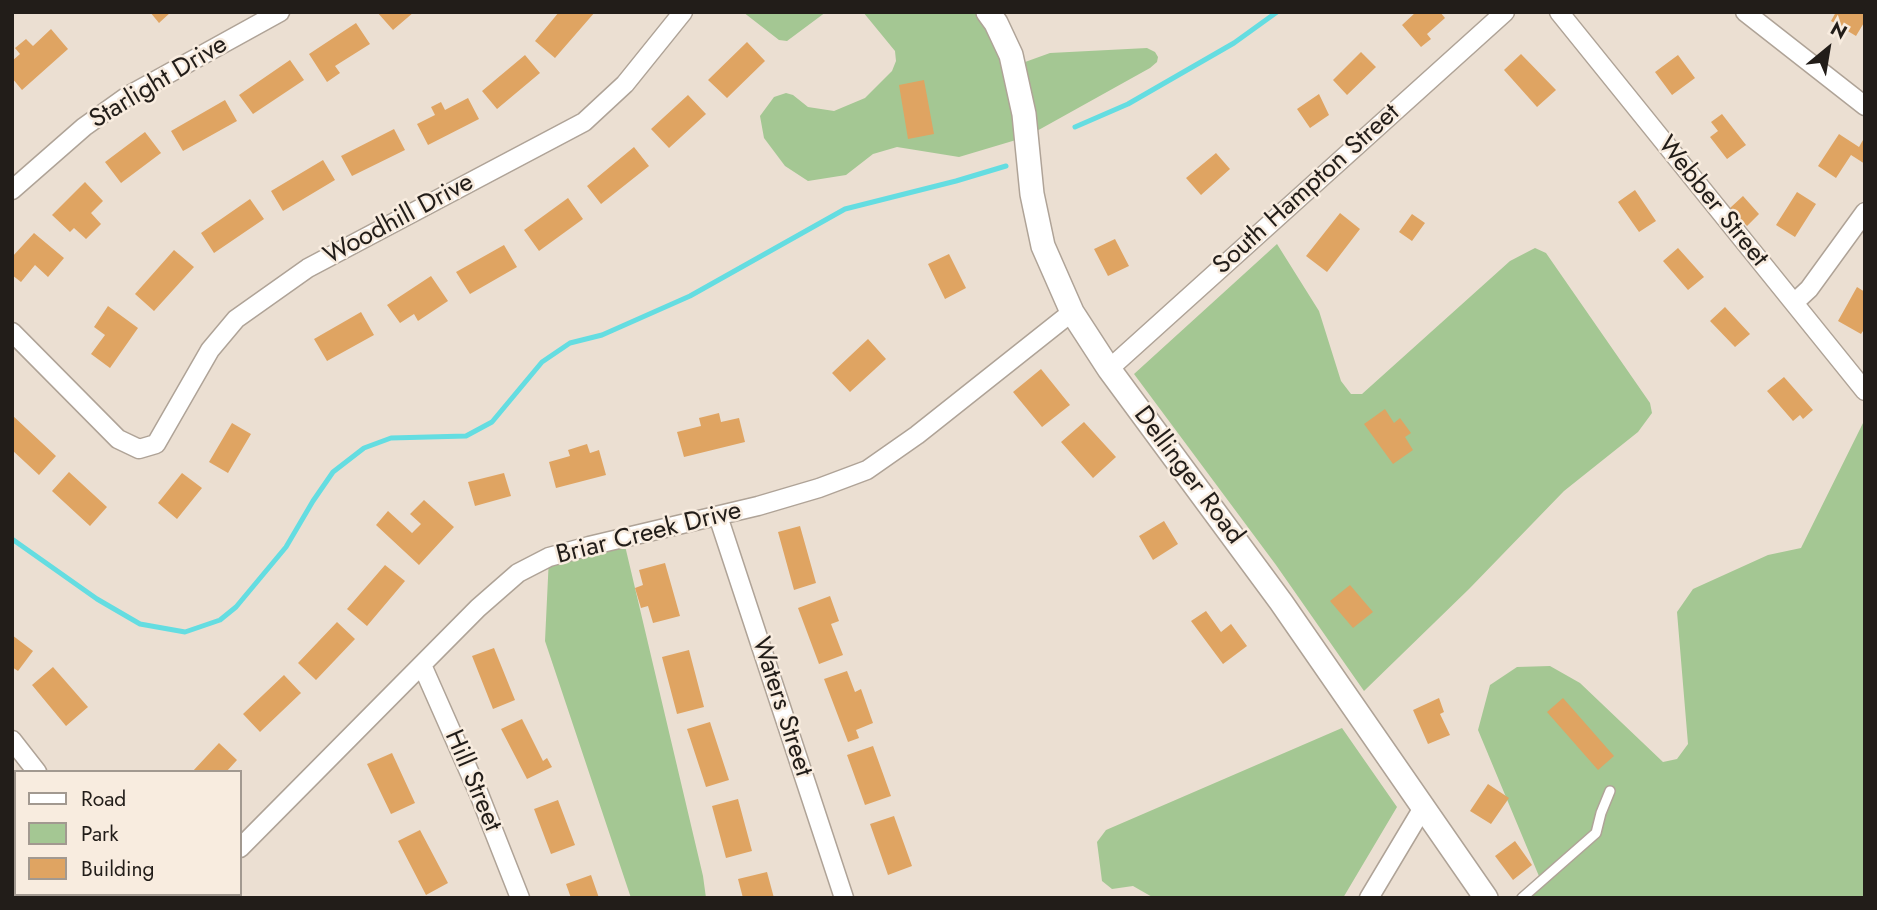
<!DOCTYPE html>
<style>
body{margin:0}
#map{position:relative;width:1877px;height:910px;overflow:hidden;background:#ebdfd2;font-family:Jost,sans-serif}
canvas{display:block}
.frame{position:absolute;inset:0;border:14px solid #221d19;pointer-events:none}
.legend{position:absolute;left:14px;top:770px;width:228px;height:126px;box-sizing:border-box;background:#f8ecdf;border:2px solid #a29990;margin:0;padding:9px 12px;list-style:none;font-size:21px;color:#221d19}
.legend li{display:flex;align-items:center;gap:14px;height:35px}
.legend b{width:35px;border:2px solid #a29990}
.north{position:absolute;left:1793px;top:14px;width:70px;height:70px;-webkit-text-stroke:5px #f8ecdf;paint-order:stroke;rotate:30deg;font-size:19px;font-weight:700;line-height:28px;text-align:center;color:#221d19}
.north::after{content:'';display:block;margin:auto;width:24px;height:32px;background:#221d19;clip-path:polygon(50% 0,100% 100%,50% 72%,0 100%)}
</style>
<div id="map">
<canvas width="1877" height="910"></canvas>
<div class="frame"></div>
<ul class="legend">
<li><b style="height:9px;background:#fff"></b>Road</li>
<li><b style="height:19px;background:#a4c793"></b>Park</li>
<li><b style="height:19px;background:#dfa462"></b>Building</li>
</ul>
<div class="north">N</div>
</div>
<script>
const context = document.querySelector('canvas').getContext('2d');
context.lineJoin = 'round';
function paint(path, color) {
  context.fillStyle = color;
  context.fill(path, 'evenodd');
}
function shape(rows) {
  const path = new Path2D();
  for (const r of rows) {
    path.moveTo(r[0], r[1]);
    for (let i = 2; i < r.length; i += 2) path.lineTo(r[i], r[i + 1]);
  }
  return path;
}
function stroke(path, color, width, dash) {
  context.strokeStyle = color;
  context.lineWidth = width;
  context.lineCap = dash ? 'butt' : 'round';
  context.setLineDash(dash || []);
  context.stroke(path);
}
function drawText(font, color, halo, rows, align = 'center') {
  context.font = font + ' Jost,sans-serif';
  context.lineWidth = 5;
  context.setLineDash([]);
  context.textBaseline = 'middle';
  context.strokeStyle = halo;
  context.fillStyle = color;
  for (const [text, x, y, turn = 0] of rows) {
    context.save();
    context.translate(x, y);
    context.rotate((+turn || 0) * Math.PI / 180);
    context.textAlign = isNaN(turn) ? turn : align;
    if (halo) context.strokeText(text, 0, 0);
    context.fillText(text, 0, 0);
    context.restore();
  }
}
paint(shape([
 [743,12,826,12,787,41,779,40],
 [863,12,988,12,1014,66,1050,53,1147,48,1155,52,1158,57,1157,62,1150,68,1026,137,959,157,897,147,873,154,846,175,808,181,785,166,764,138,760,116,774,97,786,93,793,95,808,107,834,111,865,98,892,71,896,61,895,51],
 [1277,244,1319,311,1341,381,1351,394,1362,394,1510,261,1535,248,1546,253,1650,403,1652,413,1638,432,1564,491,1469,589,1364,691,1276,565,1134,374],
 [1865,419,1865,898,1522,898,1541,881,1478,730,1490,685,1517,667,1550,666,1580,683,1663,762,1677,759,1688,744,1677,612,1693,589,1768,555,1801,548],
 [622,533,703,876,706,898,631,898,545,641,549,557],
 [1342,728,1397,807,1343,898,1154,898,1133,886,1112,889,1102,881,1097,842,1106,830]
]), '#a4c793');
stroke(shape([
 [1075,127,1128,104,1234,43,1277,12],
 [12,539,97,599,140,624,185,632,220,620,236,607,286,547,313,501,333,472,364,448,391,438,466,436,492,422,542,362,570,343,602,335,690,296,845,209,956,181,1006,166]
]), '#64dde1', 5);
paint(shape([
 [150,12,171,12,159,23],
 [377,12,414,12,393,30],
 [559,12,595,12,555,58,535,41],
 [1416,12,1440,12,1445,18,1427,34,1431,39,1421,47,1402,25],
 [1836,12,1865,12,1865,21,1856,36,1831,21],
 [356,23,370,44,335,66,340,73,327,82,309,54],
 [51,29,68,49,22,90,12,78,12,61,20,54,15,48,26,39,33,46],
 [747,42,765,61,727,98,708,80],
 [1361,52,1376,67,1347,95,1333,80],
 [1521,54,1556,90,1537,107,1504,70],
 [525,55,540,73,497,109,482,91],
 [1678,55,1695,78,1672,95,1655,72],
 [290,60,304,80,253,114,239,95],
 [924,80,934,134,908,139,899,85],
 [1319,94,1329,115,1310,128,1297,109],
 [688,95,706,114,669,148,651,129],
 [468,98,479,119,428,145,417,124,435,115,431,107,441,102,445,110],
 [225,100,237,121,183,151,171,131],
 [1722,114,1746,145,1727,159,1710,137,1718,131,1711,122],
 [394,129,405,150,352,176,341,156],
 [145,132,161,153,121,183,105,162],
 [1839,134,1859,147,1863,140,1865,141,1865,164,1851,155,1836,178,1818,166],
 [634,147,649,166,601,204,587,186],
 [1216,153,1230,169,1201,195,1186,178],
 [323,160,335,180,283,211,271,191],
 [85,182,103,201,91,213,101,224,86,239,74,228,70,232,52,215],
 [1635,190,1656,221,1639,232,1618,202],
 [1797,192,1816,204,1795,237,1776,225],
 [1743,196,1759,214,1747,226,1730,208],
 [568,198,583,219,539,251,524,230],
 [250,199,264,219,214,253,201,233],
 [1340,213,1360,229,1327,272,1306,256],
 [1412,214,1425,223,1412,241,1399,232],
 [34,233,64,258,48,277,35,265,21,282,12,275,12,257],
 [1115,239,1129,266,1108,276,1094,249],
 [504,245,517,267,470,294,456,272],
 [1678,248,1704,277,1688,290,1663,261],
 [174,250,194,267,154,311,135,294],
 [949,254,966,288,945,299,928,264],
 [431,276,448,301,418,321,414,314,400,323,387,305],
 [1857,287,1865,292,1865,328,1861,334,1838,321],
 [108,306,138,328,110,368,91,354,105,335,94,327],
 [1725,307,1750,334,1735,347,1710,321],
 [361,312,374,335,327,361,314,339],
 [868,339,886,359,850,392,832,373],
 [1041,369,1070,405,1042,427,1013,392],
 [1784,377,1813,410,1803,419,1800,415,1793,421,1767,391],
 [1385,409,1394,423,1400,418,1411,433,1405,437,1413,450,1393,464,1364,424],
 [719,413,721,422,739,418,745,442,684,457,677,432,701,426,699,418],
 [12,415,56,456,39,475,12,450],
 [1084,422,1116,457,1093,478,1061,442],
 [232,423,251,434,228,473,209,462],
 [587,444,590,453,599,450,606,475,556,488,549,462,570,456,568,450],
 [69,472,107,507,90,526,52,491],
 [182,473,202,488,177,519,158,503],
 [504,473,511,496,475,506,468,482],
 [424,500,454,527,419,565,376,525,388,511,412,533,421,524,410,514],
 [1164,521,1178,544,1153,560,1139,536],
 [800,526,816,583,794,590,778,532],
 [665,563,680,616,653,623,648,606,641,608,635,588,643,585,639,570],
 [385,565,405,581,367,626,347,609],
 [1350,585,1373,612,1353,628,1330,601],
 [830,596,839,621,831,624,843,655,819,664,798,608],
 [1206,611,1221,632,1231,624,1247,646,1223,664,1191,621],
 [337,622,355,639,316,680,298,663],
 [12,635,33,651,18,671,12,667],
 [494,648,515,700,493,709,472,656],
 [689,650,704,707,677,714,662,657],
 [53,667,88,707,66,726,32,685],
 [847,671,855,692,861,689,873,723,856,730,859,738,848,742,824,679],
 [284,675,301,693,260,732,243,714],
 [1439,698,1444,712,1440,714,1450,735,1428,744,1413,710],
 [1563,698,1614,756,1598,770,1547,712],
 [522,719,543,761,547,758,552,767,527,779,501,729],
 [710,722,729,780,706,787,687,729],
 [219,743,237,760,226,772,192,772],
 [873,746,891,796,865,805,847,755],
 [392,753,415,803,391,814,367,764],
 [1488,784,1509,798,1491,824,1470,811],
 [738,799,752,851,726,858,712,806],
 [558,800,575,845,551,854,534,809],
 [894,816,912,866,888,875,870,824],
 [420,830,448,883,426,895,398,841],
 [1515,841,1532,865,1513,880,1495,856],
 [767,872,774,898,743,898,738,879],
 [591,875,599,898,571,898,566,884]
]), '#dfa462');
const service = shape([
 [1522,898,1596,833,1601,813,1610,791]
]);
const minor = shape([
 [1559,12,1865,391],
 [1745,12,1865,106],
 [12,190,84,127,126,97,280,12],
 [1794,303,1809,289,1865,212],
 [12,332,118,439,139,449,156,444,210,350,236,319,308,268,584,122,625,84,683,12],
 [1109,369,1505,12],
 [718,516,844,898],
 [422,665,479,794,520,898],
 [12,740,37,772],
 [240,848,478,608,518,573,549,557,589,546,758,506,819,488,867,470,917,435,1072,312],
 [119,894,122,898],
 [190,898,194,894],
 [1369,898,1424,806]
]);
const tertiary = shape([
 [988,12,996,23,1011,55,1024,114,1032,194,1043,246,1072,312,1109,369,1281,602,1486,898]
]);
stroke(service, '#afa397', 12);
stroke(minor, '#afa397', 21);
stroke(tertiary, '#afa397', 26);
stroke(service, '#fff', 9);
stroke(minor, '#fff', 18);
stroke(tertiary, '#fff', 23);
drawText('26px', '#221d19', '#f8ecdf', [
 ["Starlight Drive",159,83,-31],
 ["South Hampton Street",1307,190,-42],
 ["Webber Street",1712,202,51],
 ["Woodhill Drive",399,220,-28],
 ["Dellinger Road",1188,476,53],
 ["Briar Creek Drive",649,534,-14],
 ["Waters Street",781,707,72],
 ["Hill Street",472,781,67]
]);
</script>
